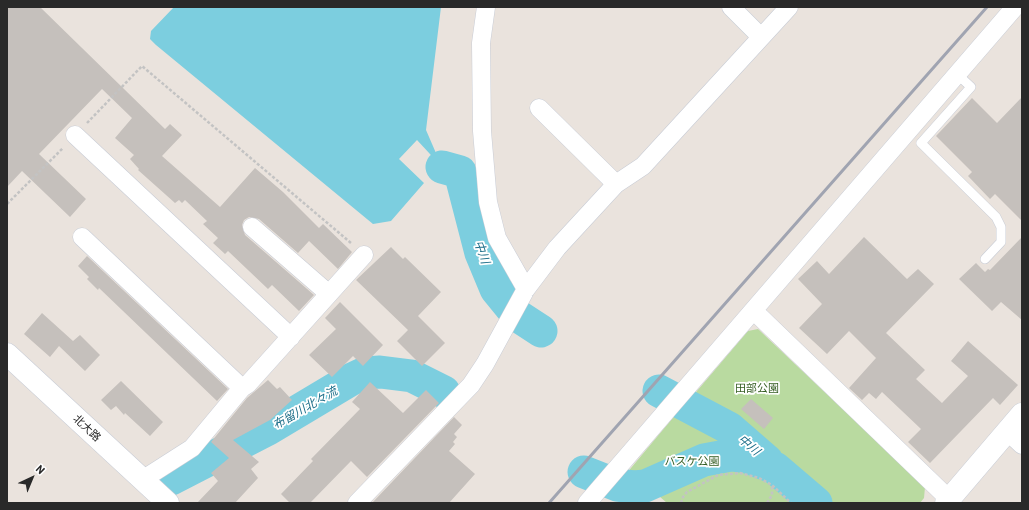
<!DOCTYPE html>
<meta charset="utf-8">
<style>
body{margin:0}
#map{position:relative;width:1029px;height:510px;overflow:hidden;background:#eae3dd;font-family:Barlow,sans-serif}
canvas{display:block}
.frame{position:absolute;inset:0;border:8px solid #292929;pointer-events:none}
.north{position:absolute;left:12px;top:458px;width:40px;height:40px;-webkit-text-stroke:3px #fff;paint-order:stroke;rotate:44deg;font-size:11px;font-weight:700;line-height:16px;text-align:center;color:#292929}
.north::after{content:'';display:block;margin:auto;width:14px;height:18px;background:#292929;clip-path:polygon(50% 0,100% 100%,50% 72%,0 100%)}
</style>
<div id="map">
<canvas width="1029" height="510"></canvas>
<div class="frame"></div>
<div class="north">N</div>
</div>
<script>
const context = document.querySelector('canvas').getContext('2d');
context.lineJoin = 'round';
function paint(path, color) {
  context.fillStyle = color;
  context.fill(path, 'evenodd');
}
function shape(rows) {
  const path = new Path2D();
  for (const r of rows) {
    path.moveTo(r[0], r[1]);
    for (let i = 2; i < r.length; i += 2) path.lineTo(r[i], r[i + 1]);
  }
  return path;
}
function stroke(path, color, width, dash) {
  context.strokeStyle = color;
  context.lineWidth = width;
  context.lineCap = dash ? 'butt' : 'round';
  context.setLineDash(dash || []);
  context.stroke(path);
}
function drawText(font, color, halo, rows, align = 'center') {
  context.font = font + ' Barlow,"Noto Sans JP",sans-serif';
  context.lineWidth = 3.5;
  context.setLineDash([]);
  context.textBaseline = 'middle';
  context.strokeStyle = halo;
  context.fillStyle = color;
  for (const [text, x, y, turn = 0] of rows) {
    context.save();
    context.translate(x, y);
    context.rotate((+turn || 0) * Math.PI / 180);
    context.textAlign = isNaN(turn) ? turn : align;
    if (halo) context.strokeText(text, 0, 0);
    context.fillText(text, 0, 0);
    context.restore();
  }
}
paint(shape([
 [758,329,925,487,924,498,920,503,824,503,726,418,691,398,748,331],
 [682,407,721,429,808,503,667,503,652,490,621,480]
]), '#b9daa0');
paint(shape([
 [174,7,441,7,426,130,442,167,417,140,399,159,424,183,391,221,373,224,156,45,150,39,151,31]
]), '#7ccedf');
stroke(shape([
 [442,167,460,172,481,253,496,289,518,316,541,331],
 [659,391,729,428,767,461],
 [584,472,617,485,634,487,645,486,704,460,731,455,747,457,775,468,816,503],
 [171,479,268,429,350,380,365,373,380,372,412,376,444,392]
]), '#7ccedf', 33);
paint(shape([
 [7,7,40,7,165,129,170,124,182,135,162,156,220,207,255,168,283,192,319,228,323,224,352,252,338,269,309,241,298,253,259,219,249,217,244,220,242,225,245,235,314,295,299,311,272,285,268,289,228,251,225,254,213,243,218,238,203,224,207,221,185,200,182,203,179,200,175,203,138,170,139,169,130,159,134,155,115,138,132,118,102,89,39,154,86,199,70,217,22,171,7,187],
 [1022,97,1022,221,995,194,990,199,968,176,972,172,936,136,972,98,997,123],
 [864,237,907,279,918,269,934,284,886,333,925,370,916,379,942,403,968,376,951,361,968,341,1018,385,1000,405,993,398,930,463,908,442,921,429,882,392,876,399,869,393,862,400,849,388,876,358,849,331,827,354,799,328,822,304,798,279,817,261,829,274],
 [1022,237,1022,320,1001,302,992,311,959,279,976,263,985,272,988,269,990,270],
 [391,247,403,259,405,257,441,292,418,316,445,343,422,366,397,341,408,330,356,280],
 [87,256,228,389,217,401,99,288,98,290,87,279,89,277,78,266],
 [340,302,383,345,363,366,353,356,332,377,309,355,336,329,325,318],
 [42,313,73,341,80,335,100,355,85,371,59,346,50,357,24,334],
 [268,380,277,389,280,387,292,400,270,420,233,440,259,462,251,469,258,478,235,503,197,503,218,481,211,473,229,458,211,442,247,398],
 [121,381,163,422,150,436,125,413,124,415,116,406,111,410,101,400],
 [370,382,403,413,426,390,439,403,367,477,351,461,310,503,290,503,281,494,313,461,311,459,360,409,352,402],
 [751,399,773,418,764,429,741,409],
 [454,417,462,425,454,434,457,437,453,442,455,444,449,451,475,474,449,503,372,503]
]), '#c5c0bc');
const service = shape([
 [957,74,971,87,921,143,996,217,1001,227,1001,242,985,259]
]);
const minor = shape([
 [486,7,481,43,482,131,488,202,497,238,526,289],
 [731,7,761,37],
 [539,108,616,184],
 [75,135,291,337],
 [252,227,329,294],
 [82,237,242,388],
 [754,311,949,499],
 [1007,431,1022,445],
 [142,480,192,448,242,388,248,384,364,255],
 [357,503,471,385,485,364,526,289,557,248,616,184,643,166,789,7],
 [587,503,1015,7]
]);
const tertiary = shape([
 [7,354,168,503],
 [946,503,1022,414]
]);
stroke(service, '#c8ccd5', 10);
stroke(minor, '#c8ccd5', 19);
stroke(tertiary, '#c8ccd5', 23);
stroke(shape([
 [87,123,142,66,351,243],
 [7,204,63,148],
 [681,503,683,497,687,492,718,475,740,473,759,478,772,485,791,503],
 [767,503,772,495,772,486]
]), '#c3c3c3', 2.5, [3, 2]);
stroke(service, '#fff', 9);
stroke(minor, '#fff', 18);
stroke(tertiary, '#fff', 22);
stroke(shape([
 [549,503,987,7]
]), '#a0a4b1', 3);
drawText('11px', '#345d22', '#fff', [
 ["田部公園",757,388],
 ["バスケ公園",692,461]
]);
drawText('11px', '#292929', '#fff', [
 ["北大路",87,428,43]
]);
drawText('italic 12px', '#1d6e89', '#fff', [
 ["中川",482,252,71],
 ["布留川北々流",305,408,-30],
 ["中川",749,445,41]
]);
</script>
